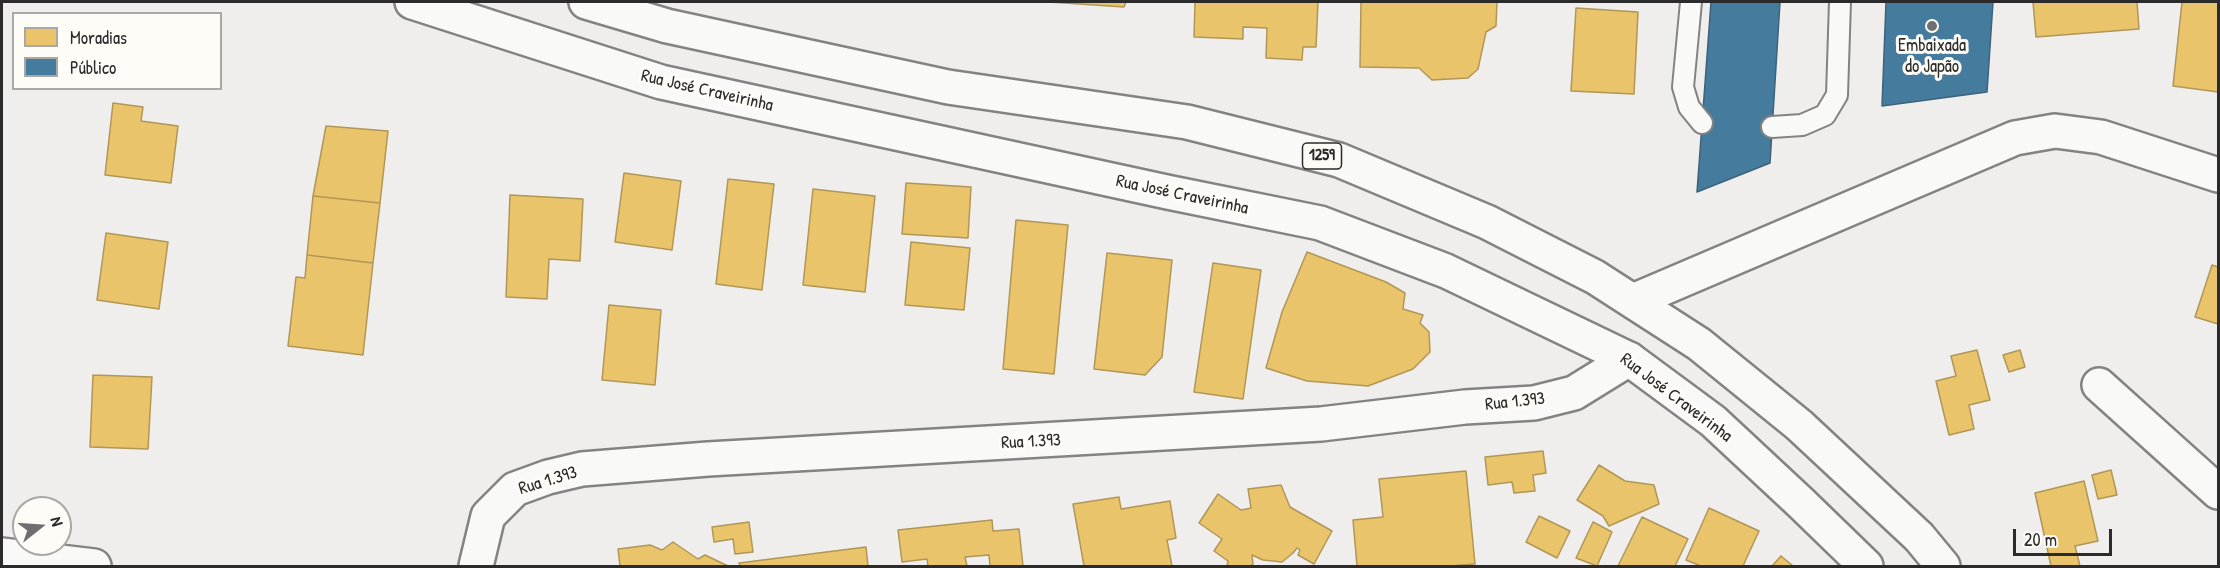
<!DOCTYPE html>
<meta charset="utf-8">
<style>
body{margin:0}
#map{position:relative;width:2220px;height:568px;overflow:hidden;background:#efeeec;font-family:"Patrick Hand",sans-serif}
canvas{display:block}
.frame{position:absolute;inset:0;border:3px solid #2b2b2b;pointer-events:none}
.legend{position:absolute;left:12px;top:12px;width:210px;height:78px;box-sizing:border-box;background:#fdfcf7;border:2px solid #a9a8a5;margin:0;padding:8px 10px;list-style:none;font-size:18px;color:#2b2b2b}
.legend li{display:flex;align-items:center;gap:12px;height:30px}
.legend b{width:30px;border:2px solid #a9a8a5}
.north{position:absolute;left:12px;top:496px;width:60px;height:60px;box-sizing:border-box;background:#fdfcf7;border:2px solid #a9a8a5;border-radius:50%;rotate:73deg;font-size:16px;font-weight:700;line-height:24px;text-align:center;color:#2b2b2b}
.north::after{content:'';display:block;margin:auto;width:21px;height:27px;background:#706f6f;clip-path:polygon(50% 0,100% 100%,50% 72%,0 100%)}
.scale{position:absolute;left:2013px;top:529px;width:99px;height:27px;box-sizing:border-box;border:3px solid #2b2b2b;border-top:0;padding-left:8px;font-size:18px;line-height:21px;white-space:nowrap;color:#2b2b2b;-webkit-text-stroke:4px #fdfcf7;paint-order:stroke}
</style>
<div id="map">
<canvas width="2220" height="568"></canvas>
<div class="frame"></div>
<ul class="legend">
<li><b style="height:16px;background:#e9c46a"></b>Moradias</li>
<li><b style="height:16px;background:#457b9d"></b>Público</li>
</ul>
<div class="north">N</div>
<div class="scale">20 m</div>
</div>
<script>
const context = document.querySelector('canvas').getContext('2d');
context.lineJoin = 'round';
function paint(path, color) {
  context.fillStyle = color;
  context.fill(path, 'evenodd');
}
function shape(rows) {
  const path = new Path2D();
  for (const r of rows) {
    path.moveTo(r[0], r[1]);
    for (let i = 2; i < r.length; i += 2) path.lineTo(r[i], r[i + 1]);
  }
  return path;
}
function stroke(path, color, width, dash) {
  context.strokeStyle = color;
  context.lineWidth = width;
  context.lineCap = dash ? 'butt' : 'round';
  context.setLineDash(dash || []);
  context.stroke(path);
}
function drawText(font, color, halo, rows, align = 'center') {
  context.font = font + ' "Patrick Hand",sans-serif';
  context.lineWidth = 6;
  context.setLineDash([]);
  context.textBaseline = 'middle';
  context.strokeStyle = halo;
  context.fillStyle = color;
  for (const [text, x, y, turn = 0] of rows) {
    context.save();
    context.translate(x, y);
    context.rotate((+turn || 0) * Math.PI / 180);
    context.textAlign = isNaN(turn) ? turn : align;
    if (halo) context.strokeText(text, 0, 0);
    context.fillText(text, 0, 0);
    context.restore();
  }
}
const homes = shape([
 [1049,2,1126,2,1124,7,1049,2],
 [1195,2,1318,2,1316,47,1303,47,1302,60,1266,58,1267,28,1243,27,1243,39,1194,37,1195,2],
 [1361,2,1497,2,1496,26,1486,32,1478,69,1468,78,1432,80,1419,68,1360,67,1361,2],
 [2033,2,2137,2,2139,29,2036,37,2033,2],
 [2182,2,2218,2,2218,92,2173,86,2182,2],
 [1576,8,1638,12,1634,94,1571,91,1576,8],
 [113,103,143,107,141,121,178,126,171,183,105,175,113,103],
 [326,126,388,131,380,203,313,196,326,126],
 [624,173,681,181,672,250,615,242,624,173],
 [728,179,774,184,762,290,716,284,728,179],
 [906,183,971,187,968,238,902,234,906,183],
 [813,189,875,196,865,292,803,285,813,189],
 [510,195,583,199,580,261,549,259,547,299,506,297,510,195],
 [313,196,380,203,373,263,307,255,313,196],
 [1016,220,1068,225,1054,374,1003,369,1016,220],
 [106,233,168,242,159,309,97,300,106,233],
 [911,242,970,248,964,310,905,305,911,242],
 [1307,252,1386,282,1405,293,1403,309,1423,315,1420,323,1429,332,1430,352,1413,369,1368,386,1307,381,1266,368,1282,312,1307,252],
 [1107,253,1172,260,1162,357,1145,375,1094,369,1107,253],
 [307,255,373,263,363,355,288,346,296,277,305,278,307,255],
 [1213,263,1261,270,1243,399,1194,392,1213,263],
 [2212,265,2218,267,2218,324,2195,317,2212,265],
 [609,305,661,310,655,385,602,380,609,305],
 [1977,350,1990,400,1969,405,1974,429,1949,435,1936,381,1956,376,1951,356,1977,350],
 [2020,350,2025,367,2009,372,2003,355,2020,350],
 [93,375,152,377,148,449,90,447,93,375],
 [1543,451,1546,473,1533,475,1535,491,1514,493,1512,482,1488,485,1485,457,1543,451],
 [1599,465,1625,481,1654,485,1659,504,1609,526,1603,516,1577,500,1599,465],
 [2111,470,2117,495,2098,499,2092,475,2111,470],
 [1466,471,1475,564,1449,566,1357,566,1353,520,1383,517,1379,479,1466,471],
 [2084,481,2098,541,2075,546,2080,566,2051,566,2035,493,2084,481],
 [1281,485,1290,507,1332,531,1314,564,1298,555,1300,550,1297,548,1293,553,1282,562,1263,560,1252,555,1253,564,1250,566,1227,566,1228,561,1214,551,1222,539,1199,523,1218,494,1241,510,1251,508,1248,489,1281,485],
 [1119,497,1121,509,1170,501,1176,538,1167,540,1172,566,1084,566,1073,504,1119,497],
 [1709,508,1759,531,1743,566,1701,566,1686,560,1709,508],
 [1539,516,1570,531,1557,558,1526,542,1539,516],
 [1642,517,1688,539,1675,566,1618,566,1642,517],
 [992,520,993,531,1019,529,1023,566,990,566,989,555,965,557,967,566,928,566,927,559,902,562,898,530,992,520],
 [749,522,753,552,735,554,733,539,714,542,712,527,749,522],
 [1593,522,1612,532,1597,566,1576,558,1593,522],
 [673,542,698,559,705,555,728,566,620,566,618,549,650,545,662,550,673,542],
 [866,547,868,566,740,566,739,563,866,547],
 [1781,556,1793,566,1772,566,1781,556]
]);
paint(homes, '#e9c46a');
stroke(homes, '#b09657', 1.5);
const public = shape([
 [1711,2,1780,2,1770,163,1697,192,1711,2],
 [1886,2,1993,2,1987,92,1882,106,1886,2]
]);
paint(public, '#457b9d');
stroke(public, '#3d637b', 1.5);
const service = shape([
 [1691,2,1683,87,1689,107,1702,123],
 [1772,127,1802,125,1825,115,1837,95,1840,2]
]);
const minor = shape([
 [1633,301,2015,138,2055,131,2101,137,2218,175],
 [2099,385,2218,492],
 [476,566,488,516,515,489,548,477,582,469,708,459,1321,424,1465,407,1534,403,1574,393,1629,359]
]);
const secondary = shape([
 [2,555,94,566]
]);
const primary = shape([
 [412,2,661,82,1167,192,1320,223,1446,271,1629,359,1713,421,1801,503,1866,566],
 [586,2,667,26,948,87,1187,122,1339,160,1487,222,1595,277,1699,344,1799,425,1919,537,1943,566]
]);
stroke(service, '#838382', 24);
stroke(minor, '#838382', 38);
stroke(secondary, '#838382', 38);
stroke(primary, '#838382', 38);
stroke(service, '#f9f9f7', 20);
stroke(minor, '#f9f9f7', 33);
stroke(secondary, '#f9f9f7', 33);
stroke(primary, '#f9f9f7', 33);
for (const [x, y, r, color] of [
 [1932,26,6,"#706f6f"]
]) {
  const dot = new Path2D();
  dot.arc(x, y, r, 0, 2 * Math.PI);
  context.fillStyle = color;
  context.fill(dot);
  stroke(dot, '#fdfcf7', 2);
}
for (const [x, y, w] of [
 [1322,156,39]
]) {
  const box = new Path2D();
  box.roundRect(x - w / 2, y - 13, w, 26, 4.5);
  context.fillStyle = '#fdfcf7';
  context.fill(box);
  stroke(box, '#2b2b2b', 1.5);
}
drawText('bold 16px', '#2b2b2b', null, [
 ["1259",1322,156]
]);
drawText('18px', '#2b2b2b', '#fdfcf7', [
 ["Embaixada",1932,46],
 ["do Japão",1932,67]
]);
drawText('18px', '#2b2b2b', '#fdfcf7', [
 ["Rua José Craveirinha",707,91,13],
 ["Rua José Craveirinha",1182,195,12],
 ["Rua José Craveirinha",1676,398,37],
 ["Rua 1.393",1515,402,-6],
 ["Rua 1.393",1031,442,-3],
 ["Rua 1.393",548,481,-17]
]);
</script>
